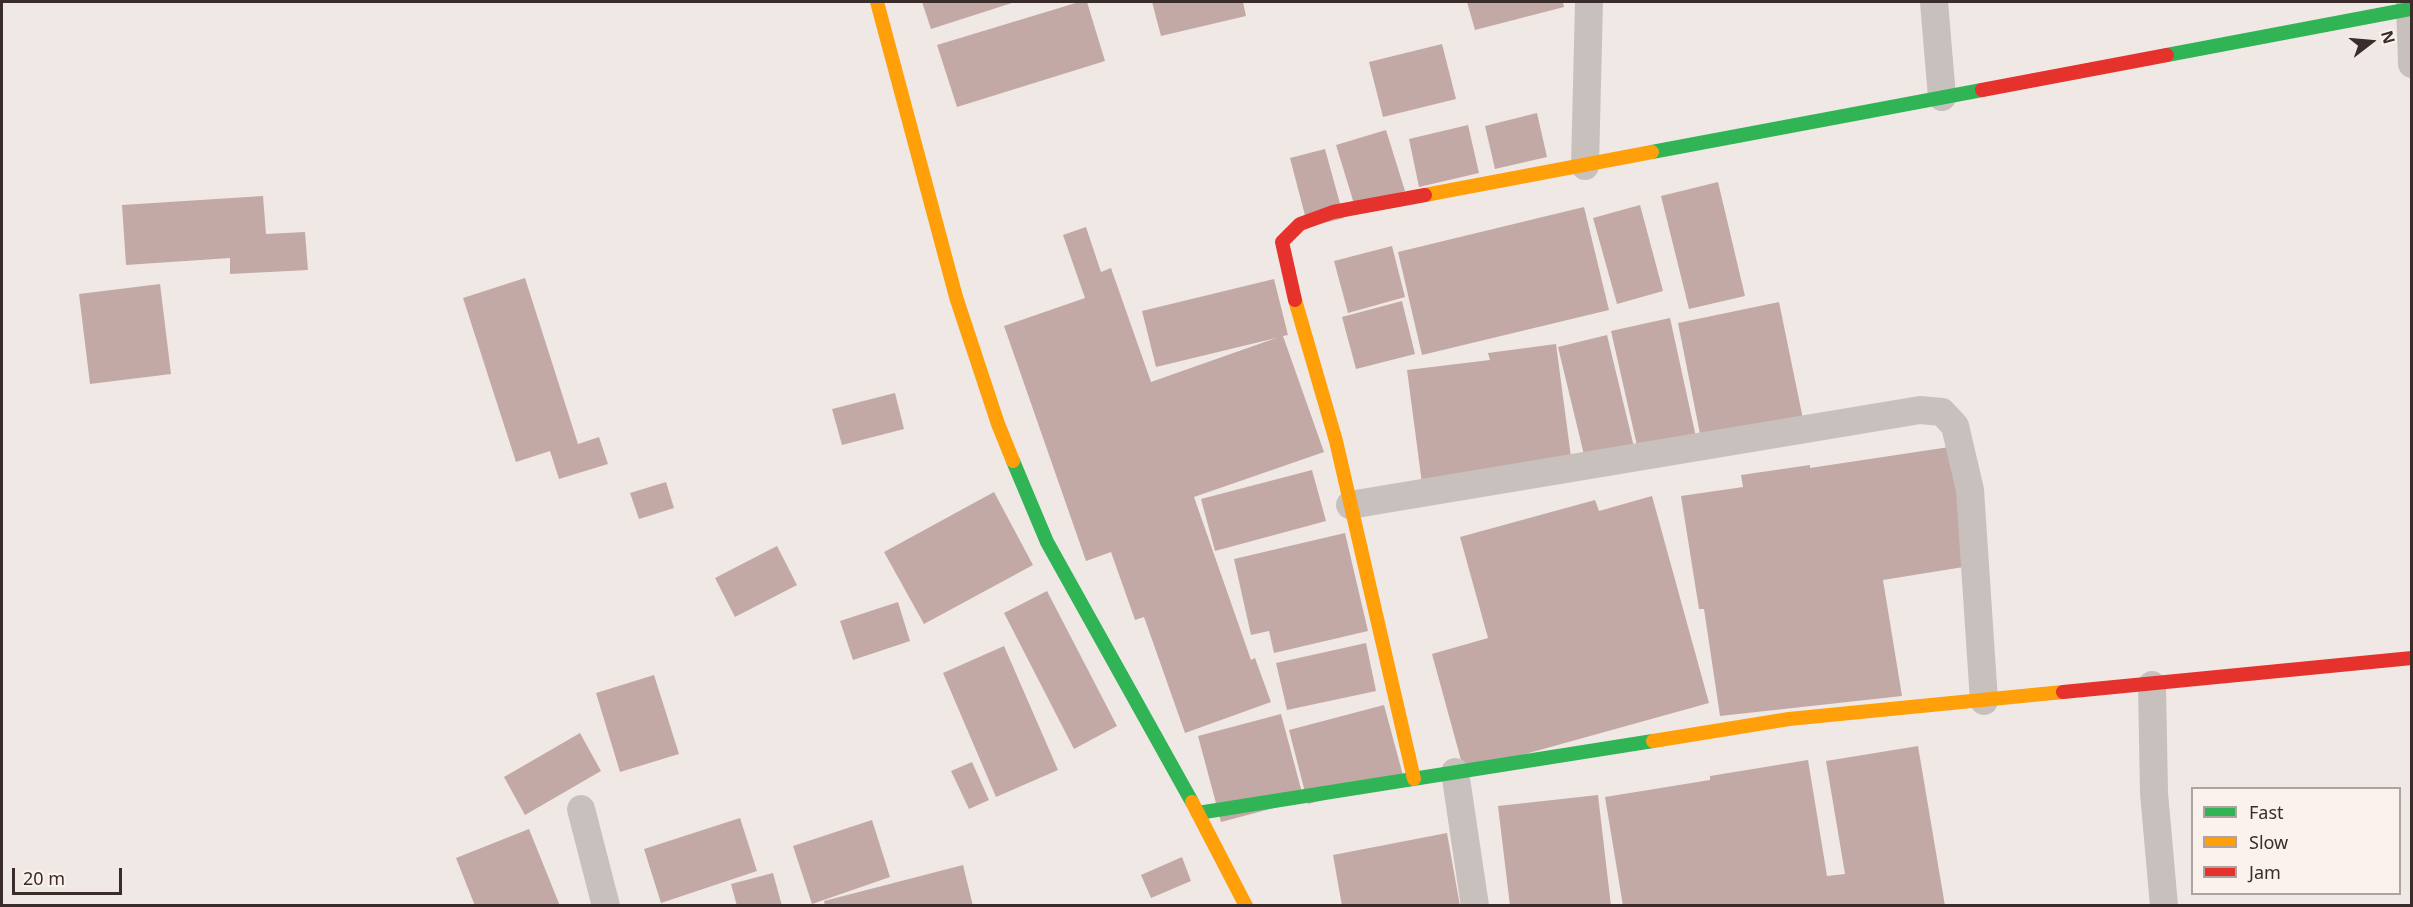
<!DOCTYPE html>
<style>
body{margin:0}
#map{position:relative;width:2413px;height:907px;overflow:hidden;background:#f0e8e4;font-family:"Noto Sans",sans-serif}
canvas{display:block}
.frame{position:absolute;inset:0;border:3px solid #3a2c2a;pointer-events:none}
.legend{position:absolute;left:2191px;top:787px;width:210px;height:108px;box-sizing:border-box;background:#fbf2ed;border:2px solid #aea39f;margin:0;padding:8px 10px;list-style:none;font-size:18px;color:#3a2c2a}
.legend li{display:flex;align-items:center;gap:12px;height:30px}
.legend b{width:30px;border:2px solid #aea39f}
.north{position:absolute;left:2341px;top:12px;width:60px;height:60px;-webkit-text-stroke:4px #fbf2ed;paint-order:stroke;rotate:74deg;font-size:16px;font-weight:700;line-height:24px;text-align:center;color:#3a2c2a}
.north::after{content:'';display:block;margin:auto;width:21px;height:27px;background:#3a2c2a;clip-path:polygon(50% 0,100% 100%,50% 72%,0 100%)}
.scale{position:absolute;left:12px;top:868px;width:110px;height:27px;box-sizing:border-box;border:3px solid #3a2c2a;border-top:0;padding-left:8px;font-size:18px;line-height:21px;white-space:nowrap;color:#3a2c2a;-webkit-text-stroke:4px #fbf2ed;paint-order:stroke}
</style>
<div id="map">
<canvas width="2413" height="907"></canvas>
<div class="frame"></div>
<ul class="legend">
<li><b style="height:8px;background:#30b455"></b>Fast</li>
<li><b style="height:8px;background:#ff9f0a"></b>Slow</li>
<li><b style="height:8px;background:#e5322d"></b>Jam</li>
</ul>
<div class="north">N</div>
<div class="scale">20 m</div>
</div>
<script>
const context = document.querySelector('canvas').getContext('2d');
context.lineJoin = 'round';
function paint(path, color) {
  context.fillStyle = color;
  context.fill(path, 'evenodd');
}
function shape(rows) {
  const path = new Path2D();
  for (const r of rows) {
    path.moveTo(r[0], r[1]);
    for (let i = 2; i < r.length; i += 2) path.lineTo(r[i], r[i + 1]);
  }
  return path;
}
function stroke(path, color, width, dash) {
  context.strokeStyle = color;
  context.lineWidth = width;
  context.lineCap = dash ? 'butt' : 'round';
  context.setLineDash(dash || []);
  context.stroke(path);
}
paint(shape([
 [922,2,1015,2,931,29],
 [1079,2,1087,2,1105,61,957,107,937,45],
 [1152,2,1243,2,1246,16,1161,36],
 [1467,2,1563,2,1564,7,1475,30],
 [1442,44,1456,99,1383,117,1369,62],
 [1537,113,1547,157,1495,169,1485,126],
 [1468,125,1479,173,1419,187,1409,139],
 [1386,130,1405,191,1355,207,1336,145],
 [1325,149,1344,218,1308,227,1290,158],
 [1718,182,1745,296,1689,309,1661,196],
 [263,196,266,234,305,232,308,270,230,274,230,258,126,265,122,205],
 [1640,205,1663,291,1617,304,1593,218],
 [1584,207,1609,310,1422,355,1398,252],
 [1086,227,1101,272,1111,268,1151,382,1276,338,1156,367,1142,311,1274,279,1288,335,1283,336,1324,452,1194,497,1251,660,1255,658,1271,702,1185,733,1144,617,1135,620,1111,552,1086,561,1004,326,1085,298,1063,235],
 [1392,246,1405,297,1348,313,1334,261],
 [525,278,578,444,599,437,608,464,559,479,550,451,516,462,463,298],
 [160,284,171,374,90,384,79,294],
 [1402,301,1415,354,1356,369,1342,317],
 [1779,302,1803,419,1701,439,1678,323],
 [1670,318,1696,437,1638,450,1611,331],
 [1607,335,1634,447,1585,459,1558,347],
 [1556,344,1571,457,1423,491,1407,370,1490,360,1488,353],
 [895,393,904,429,842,445,832,409],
 [1956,446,1976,565,1883,580,1902,696,1720,716,1704,609,1699,609,1681,496,1743,487,1741,475,1810,465,1810,468],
 [1312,470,1326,521,1215,551,1201,499],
 [666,482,674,508,639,519,630,493],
 [994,492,1033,565,924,624,884,552],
 [1652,496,1709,703,1464,771,1432,654,1488,638,1460,537,1595,500,1599,511],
 [1345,533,1368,631,1274,653,1269,631,1251,635,1234,559],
 [777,546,797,585,735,617,715,578],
 [1047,591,1117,726,1074,749,1004,613],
 [898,602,910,641,853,660,840,621],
 [1366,643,1376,691,1287,710,1276,663],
 [1004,646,1058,770,996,797,943,673],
 [654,675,679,754,620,772,596,693],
 [1384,705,1404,779,1308,804,1289,730],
 [1281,714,1304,800,1221,822,1198,736],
 [580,733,601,771,525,815,504,777],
 [1918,746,1945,906,1623,906,1605,797,1710,780,1710,776,1808,760,1827,876,1845,874,1826,761],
 [972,762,989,800,969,809,951,771],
 [1598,795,1611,906,1510,906,1498,806],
 [740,818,757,871,661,903,644,849],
 [872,820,890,877,812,904,793,846],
 [529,829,560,906,475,906,456,858],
 [1447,833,1460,906,1342,906,1333,855],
 [1182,857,1191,881,1151,898,1141,875],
 [963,865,973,906,825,906,824,901],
 [773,873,782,906,737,906,731,884]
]), '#c3a9a6');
stroke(shape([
 [1934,2,1942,97],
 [2410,2,2412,64],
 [1585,166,1589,2],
 [1350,505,1920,410,1942,412,1955,426,1970,490,1984,701],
 [2152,685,2154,793,2164,906],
 [1455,772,1475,906],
 [581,809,606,906]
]), '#c8c0bd', 28);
stroke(shape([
 [2167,55,2410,9],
 [1652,152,1982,90],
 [1013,461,1047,542,1192,802],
 [1198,813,1653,741]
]), '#30b455', 14);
stroke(shape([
 [877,2,956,297,998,424,1013,461],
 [1425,195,1652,152],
 [1295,300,1336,441,1414,779],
 [1653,741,1789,719,2063,692],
 [1192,802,1246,906]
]), '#ff9f0a', 14);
stroke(shape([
 [1982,90,2167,55],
 [1295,300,1282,242,1300,224,1333,212,1425,195],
 [2063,692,2412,658]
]), '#e5322d', 14);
</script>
